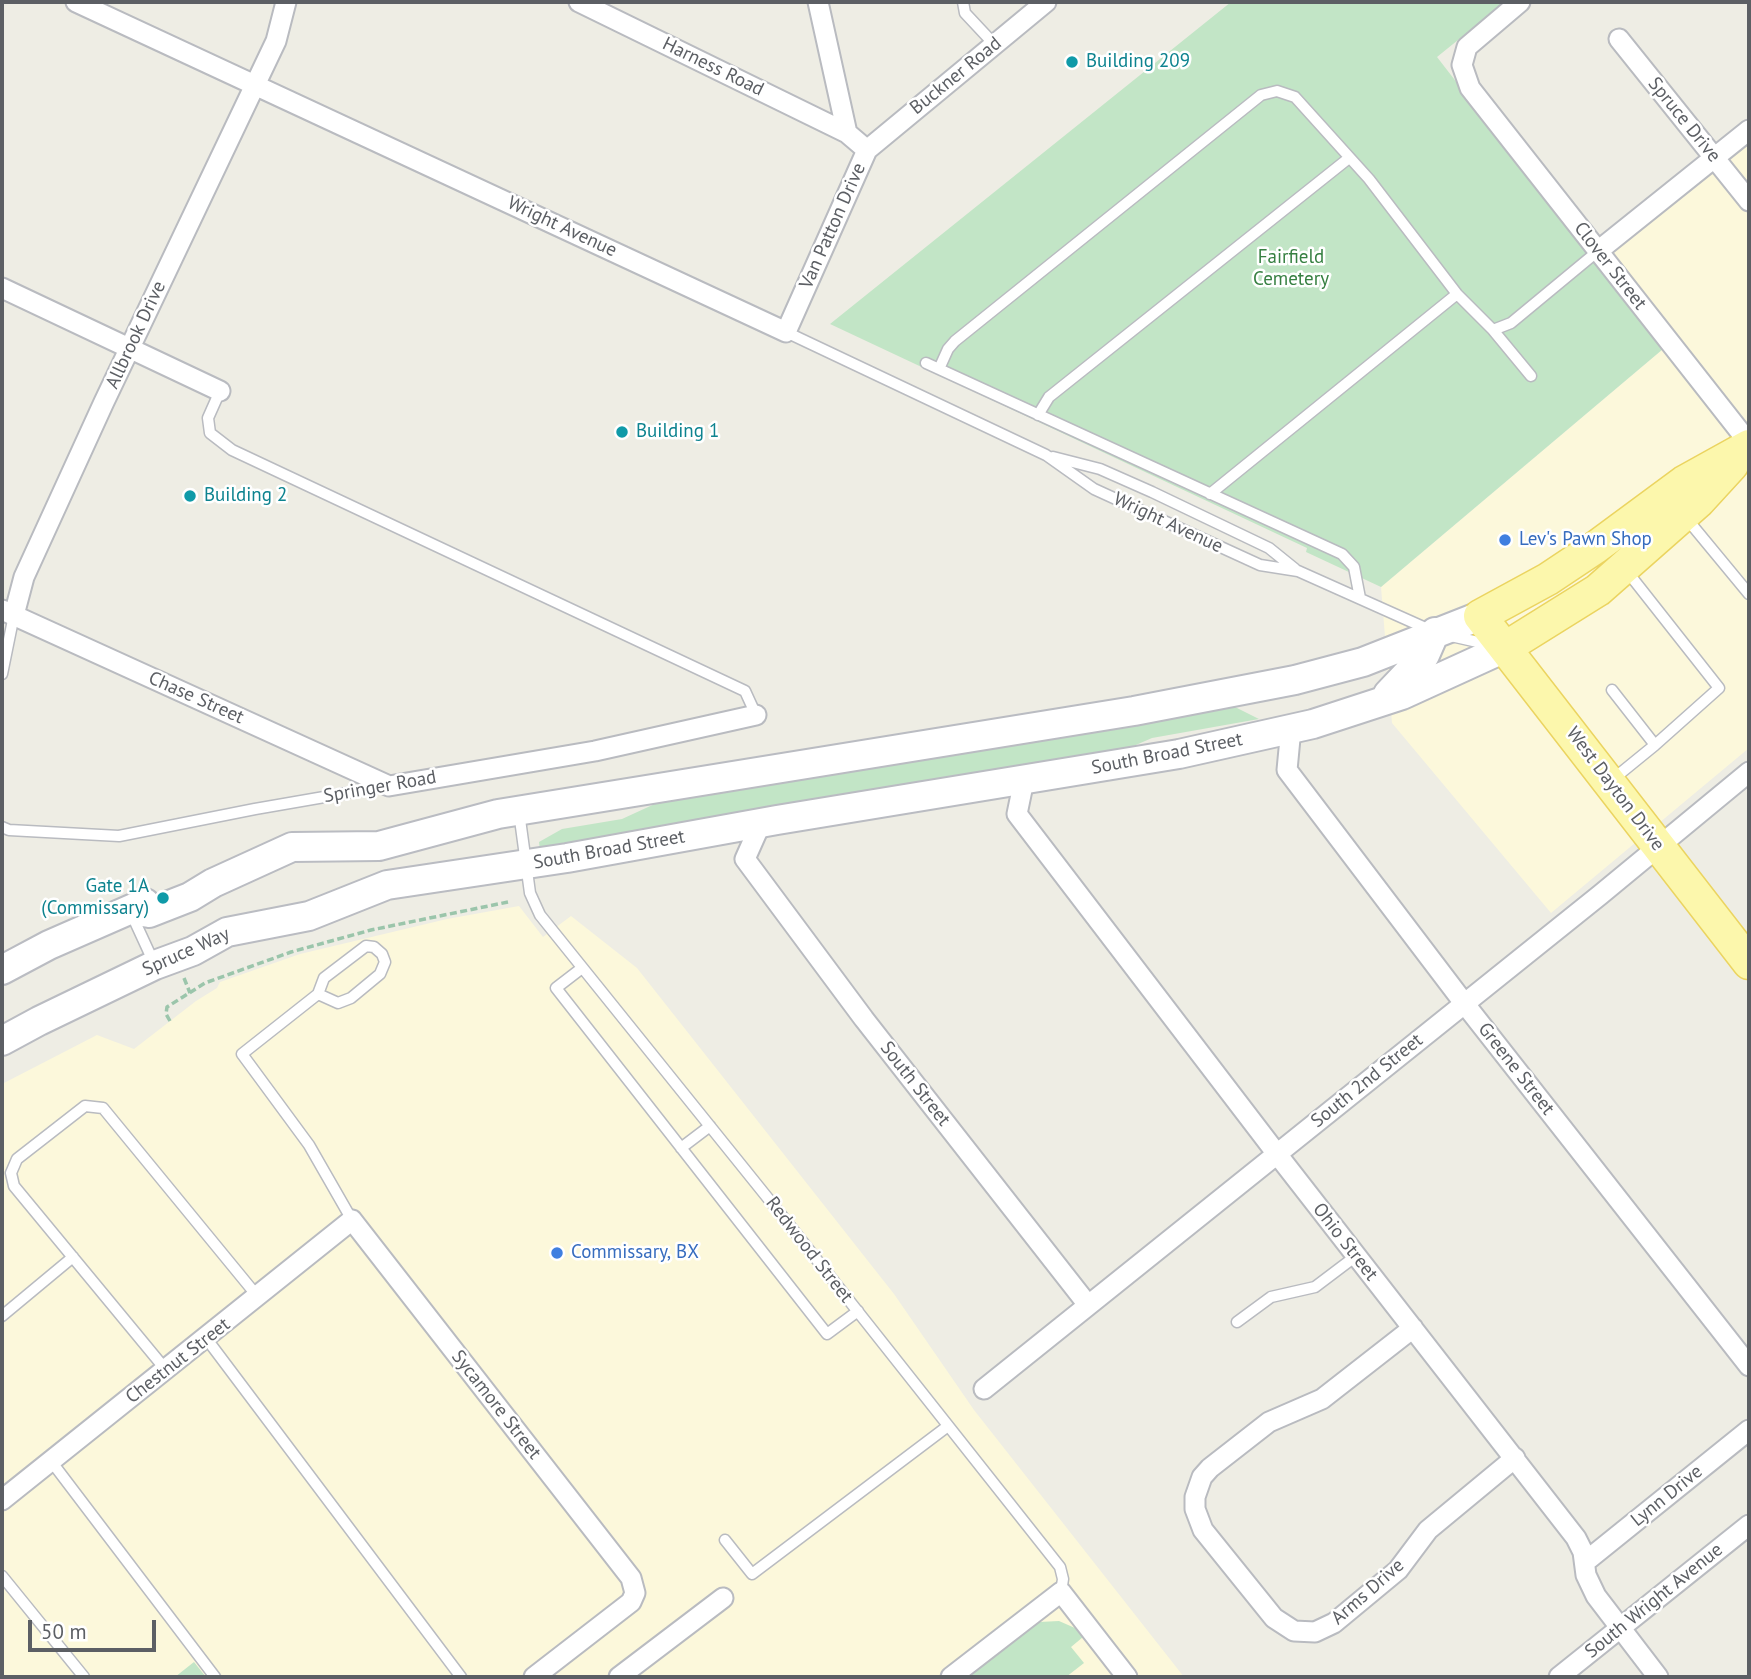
<!DOCTYPE html>
<style>
body{margin:0}
#map{position:relative;width:1751px;height:1679px;overflow:hidden;background:#eeede4;font-family:"PT Sans",sans-serif}
canvas{display:block}
.frame{position:absolute;inset:0;border:4px solid #5c5f64;pointer-events:none}
.scale{position:absolute;left:28px;top:1620px;width:128px;height:32px;box-sizing:border-box;border:4px solid #5c5f64;border-top:0;padding-left:9px;font-size:21px;line-height:24px;white-space:nowrap;color:#5c5f64;-webkit-text-stroke:5px #fff;paint-order:stroke}
</style>
<div id="map">
<canvas width="1751" height="1679"></canvas>
<div class="frame"></div>
<div class="scale">50 m</div>
</div>
<script>
const context = document.querySelector('canvas').getContext('2d');
context.lineJoin = 'round';
function paint(path, color) {
  context.fillStyle = color;
  context.fill(path, 'evenodd');
}
function shape(rows) {
  const path = new Path2D();
  for (const r of rows) {
    path.moveTo(r[0], r[1]);
    for (let i = 2; i < r.length; i += 2) path.lineTo(r[i], r[i + 1]);
  }
  return path;
}
function stroke(path, color, width, dash) {
  context.strokeStyle = color;
  context.lineWidth = width;
  context.lineCap = dash ? 'butt' : 'round';
  context.setLineDash(dash || []);
  context.stroke(path);
}
function drawText(font, color, halo, rows, align = 'center') {
  context.font = font + ' "PT Sans",sans-serif';
  context.lineWidth = 5;
  context.setLineDash([]);
  context.textBaseline = 'middle';
  context.strokeStyle = halo;
  context.fillStyle = color;
  for (const [text, x, y, turn = 0] of rows) {
    context.save();
    context.translate(x, y);
    context.rotate((+turn || 0) * Math.PI / 180);
    context.textAlign = isNaN(turn) ? turn : align;
    if (halo) context.strokeText(text, 0, 0);
    context.fillText(text, 0, 0);
    context.restore();
  }
}
paint(shape([
 [1749,141,1749,748,1551,913,1392,723,1381,587,1663,349,1597,263],
 [519,906,543,937,571,916,637,968,894,1294,974,1410,1184,1677,2,1677,2,1084,97,1035,134,1049,196,1001,217,988,220,982,300,954,447,919]
]), '#fcf8db');
paint(shape([
 [1231,2,1505,2,1437,57,1663,349,1381,587,1306,552,1307,548,830,324],
 [1235,707,1259,719,1152,738,1122,751,540,851,539,842,562,829,622,819,659,802],
 [1059,1621,1075,1628,1083,1637,1071,1647,1084,1663,1066,1677,968,1677,1039,1622],
 [194,1662,206,1677,175,1677]
]), '#c2e5c6');
const lane = shape([
 [963,2,965,13,994,44],
 [1493,330,1511,323,1598,251],
 [786,332,1046,455,1094,489,1260,565,1298,571,1430,630],
 [926,363,1342,554,1354,567,1360,598],
 [939,369,948,349,955,341,1261,95,1277,91,1295,97,1369,179,1457,294,1493,330,1531,376],
 [220,391,208,418,210,433,232,450,745,691,756,715],
 [1038,415,1049,397,1349,158],
 [1053,457,1100,469,1152,492,1269,548,1295,569],
 [1210,494,1457,294],
 [1687,519,1749,594],
 [1451,636,1491,645],
 [2,674,14,615],
 [1612,690,1655,745,1719,688,1626,570],
 [1612,780,1655,745],
 [519,812,530,893,540,915,783,1217,1060,1567,1063,1579,1061,1592],
 [2,827,9,830,119,836,255,809,382,787],
 [131,913,154,963],
 [582,968,556,988,827,1334,858,1311],
 [318,994,338,1003,351,998,380,974,385,962,382,954,374,947,366,946,324,978,318,994,242,1054,309,1145,352,1220],
 [681,1148,710,1126],
 [2,1316,73,1257],
 [1237,1322,1271,1297,1315,1287,1356,1256],
 [206,1338,461,1677],
 [166,1370,14,1186,11,1173,17,1159,85,1106,103,1108,258,1297],
 [51,1461,215,1677],
 [725,1540,752,1574,948,1426],
 [2,1576,84,1677]
]);
const street = shape([
 [76,2,786,332,867,150,847,133,818,2],
 [579,2,847,133],
 [1520,2,1467,47,1462,65,1470,88,1749,443],
 [1619,39,1749,201],
 [867,150,1046,2],
 [1598,251,1749,130],
 [2,288,220,391],
 [2,610,389,786,595,751,756,715],
 [14,615,24,577,104,402,276,41,286,2],
 [1291,728,1287,770,1464,1003,1749,1366],
 [1024,780,1017,814,1277,1154,1576,1538,1583,1552,1586,1575,1596,1596,1658,1677],
 [761,823,745,859,864,1019,1088,1305],
 [1413,1328,1322,1399,1269,1422,1210,1468,1202,1477,1195,1497,1195,1509,1203,1530,1274,1618,1294,1631,1315,1632,1334,1623,1398,1570,1428,1530,1515,1458],
 [984,1389,1600,895,1749,772],
 [2,1500,352,1220,631,1578,635,1593,631,1602,534,1677],
 [1585,1562,1749,1430],
 [619,1677,723,1598],
 [951,1677,1061,1592,1127,1677],
 [1559,1677,1749,1525]
]);
const secondary = shape([
 [1388,694,1425,655,1435,632],
 [130,910,149,913,190,897,213,883,292,847,379,846,498,814,1134,711,1295,680,1363,662,1480,616],
 [2,970,49,945,145,903],
 [2,1041,39,1021,155,965,193,951,227,932,309,916,387,885,567,858,777,820,1179,754,1313,724,1402,695,1505,648]
]);
const primary = shape([
 [1749,446,1684,482,1596,547,1548,579,1480,616,1749,963],
 [1505,648,1598,590,1699,501,1732,465]
]);
stroke(lane, '#b9bbc0', 13);
stroke(street, '#b9bbc0', 23);
stroke(secondary, '#babcc2', 32);
stroke(primary, '#ebd460', 35);
stroke(shape([
 [184,978,190,993],
 [170,1021,166,1014,167,1007,205,983,291,952,371,930,508,902]
]), '#9bc5ab', 3.5, [7, 3.5]);
stroke(lane, '#fff', 10);
stroke(street, '#fff', 19);
stroke(secondary, '#fff', 28);
stroke(primary, '#fcf7ac', 32);
for (const [x, y, r, color] of [
 [1072,62,7,"#0f9aa8"],
 [622,432,7,"#0f9aa8"],
 [190,496,7,"#0f9aa8"],
 [1505,540,7,"#3f7fe0"],
 [163,898,7,"#0f9aa8"],
 [557,1253,7,"#3f7fe0"]
]) {
  const dot = new Path2D();
  dot.arc(x, y, r, 0, 2 * Math.PI);
  context.fillStyle = color;
  context.fill(dot);
  stroke(dot, '#fff', 2.5);
}
drawText('19px', '#0d838f', '#fff', [
 ["Building 209",1086,62],
 ["Building 1",636,432],
 ["Building 2",204,496],
 ["Gate 1A",149,887,"right"],
 ["(Commissary)",149,909,"right"]
], 'left');
drawText('19px', '#5c5f64', '#fff', [
 ["Harness Road",713,67,26],
 ["Buckner Road",956,76,-39],
 ["Spruce Drive",1684,120,51],
 ["Van Patton Drive",833,226,-66],
 ["Wright Avenue",562,227,25],
 ["Clover Street",1610,266,52],
 ["Allbrook Drive",136,335,-65],
 ["Wright Avenue",1168,523,25],
 ["Chase Street",196,698,24],
 ["South Broad Street",1167,754,-11],
 ["Springer Road",380,787,-10],
 ["West Dayton Drive",1615,789,53],
 ["South Broad Street",609,850,-10],
 ["Spruce Way",186,952,-24],
 ["Greene Street",1516,1069,52],
 ["South 2nd Street",1367,1081,-39],
 ["South Street",915,1084,52],
 ["Ohio Street",1345,1242,52],
 ["Redwood Street",809,1250,52],
 ["Chestnut Street",178,1361,-38],
 ["Sycamore Street",496,1405,52],
 ["Lynn Drive",1667,1496,-39],
 ["Arms Drive",1368,1592,-41],
 ["South Wright Avenue",1654,1601,-39]
]);
drawText('19px', '#378042', '#fff', [
 ["Fairfield",1291,258],
 ["Cemetery",1291,280]
]);
drawText('19px', '#366cbe', '#fff', [
 ["Lev's Pawn Shop",1519,540],
 ["Commissary, BX",571,1253]
], 'left');
</script>
